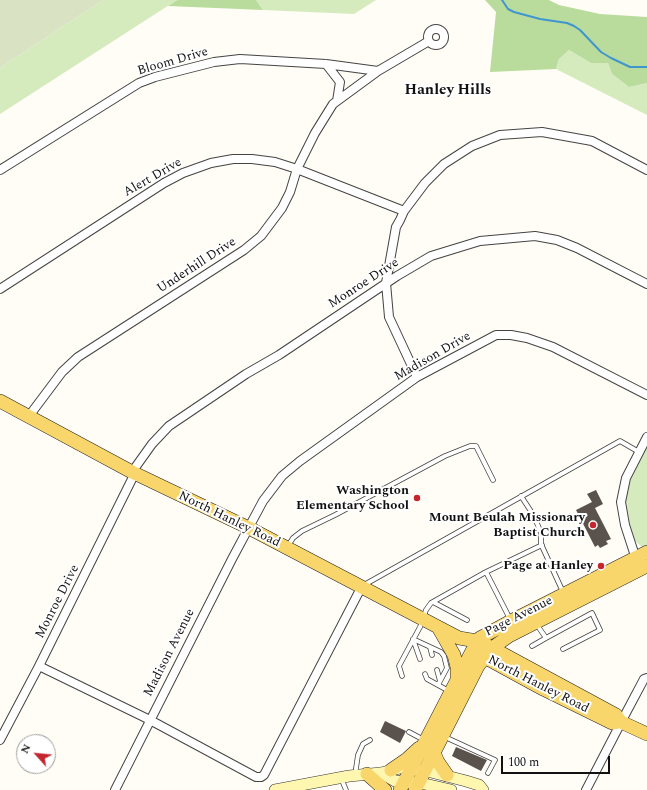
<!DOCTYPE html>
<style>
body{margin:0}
#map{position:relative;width:647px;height:790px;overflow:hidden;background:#fffdf5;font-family:Spectral,serif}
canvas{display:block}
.north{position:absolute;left:16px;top:734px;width:40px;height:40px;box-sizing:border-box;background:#fff;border:1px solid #a0a0a0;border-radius:50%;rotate:297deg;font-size:11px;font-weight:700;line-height:16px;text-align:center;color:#111}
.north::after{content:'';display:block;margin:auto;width:14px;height:18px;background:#c4262e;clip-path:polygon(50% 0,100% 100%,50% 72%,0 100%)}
.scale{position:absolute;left:501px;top:756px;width:109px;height:18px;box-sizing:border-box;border:2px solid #111;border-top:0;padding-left:5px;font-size:12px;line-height:14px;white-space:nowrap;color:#111;-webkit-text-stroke:3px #fff;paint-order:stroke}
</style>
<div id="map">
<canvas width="647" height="790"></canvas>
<div class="north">N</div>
<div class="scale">100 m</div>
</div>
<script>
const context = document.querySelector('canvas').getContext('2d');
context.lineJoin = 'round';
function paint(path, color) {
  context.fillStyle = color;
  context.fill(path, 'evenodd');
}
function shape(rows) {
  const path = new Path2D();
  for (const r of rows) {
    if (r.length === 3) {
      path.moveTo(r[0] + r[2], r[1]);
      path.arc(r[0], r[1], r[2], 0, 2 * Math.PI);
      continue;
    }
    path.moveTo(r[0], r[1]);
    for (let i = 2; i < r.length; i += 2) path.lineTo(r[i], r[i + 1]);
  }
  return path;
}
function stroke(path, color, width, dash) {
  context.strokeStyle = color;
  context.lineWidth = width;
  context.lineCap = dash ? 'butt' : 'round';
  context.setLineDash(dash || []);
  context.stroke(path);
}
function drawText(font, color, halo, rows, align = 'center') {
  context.font = font + ' Spectral,serif';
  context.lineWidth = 4;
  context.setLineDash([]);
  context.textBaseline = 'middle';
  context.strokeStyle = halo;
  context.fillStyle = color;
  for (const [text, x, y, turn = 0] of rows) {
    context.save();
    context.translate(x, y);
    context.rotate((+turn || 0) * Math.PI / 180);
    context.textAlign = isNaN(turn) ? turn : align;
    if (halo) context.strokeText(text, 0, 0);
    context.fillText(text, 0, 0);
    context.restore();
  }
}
paint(shape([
 [103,0,177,0,0,114,0,68],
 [256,0,376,0,354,14,263,10],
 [569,50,591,63,608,63,612,74,629,87,647,83,647,115,556,69,559,59],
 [647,447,647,546,642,547,634,540,628,526,626,501,627,490,630,481]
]), '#d5ebbd');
paint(shape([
 [177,0,256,0,263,10,168,6],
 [485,0,549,0,559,5,600,14,647,17,647,83,629,87,612,74,608,63,591,63,569,50,559,59,556,69,490,72,496,12]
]), '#b9dc9c');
paint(shape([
 [0,0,103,0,0,68]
]), '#d9e3c4');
stroke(shape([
 [502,0,508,9,514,12,540,19,567,23,574,26,580,30,601,52,611,58,630,67,647,67]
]), '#3f96cf', 2);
paint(shape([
 [596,490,603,504,595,508,611,539,606,541,608,544,600,548,598,545,595,547,576,510,592,502,587,494],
 [385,721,406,731,400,743,380,732],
 [456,747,487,760,481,771,452,756]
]), '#5a524d');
const lane = shape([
 [521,496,534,516,541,533,541,544,563,592],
 [288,546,293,538,302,531,335,515,445,456,470,446,476,446,493,480],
 [486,572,510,619],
 [364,585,620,441,639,452],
 [433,602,467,620],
 [546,638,592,613,600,630,563,649],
 [413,639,441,652,444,656,447,668,438,685],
 [413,639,420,659],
 [532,646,546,638,537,625],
 [430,647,432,655],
 [437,670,440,681],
 [425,674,427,679,449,691],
 [402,676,399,666,420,627,426,610,431,603,486,572,542,545],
 [409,732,424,740],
 [445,737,495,760,488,773],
 [355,775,358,755,363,744,370,740],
 [341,778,346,790]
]);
const street = shape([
 [436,37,8],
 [326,64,340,82,337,101],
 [0,170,139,83,155,77,214,62,240,59,326,64,378,71],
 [0,289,164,183,183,173,211,163,233,159,252,159,275,162,297,169,404,211],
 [417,377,389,317,386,283,396,227,400,220,404,211,425,183,444,164,472,146,500,135,542,132,592,141,647,170],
 [29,416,62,372,78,357,244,250,261,236,282,208,290,192,297,169,315,133,333,104,378,71,429,41],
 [132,472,152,444,169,426,246,374,279,355,397,276,431,256,480,241,535,236,557,240,577,248,647,284],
 [637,562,625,525,621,502,626,478,647,437],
 [39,666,150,720,256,777,261,777,264,775,362,586],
 [0,740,39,666,135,473],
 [115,790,232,559,263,501,282,476,300,461,417,377,496,335,511,335,527,338,553,347,647,395],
 [586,790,627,711,644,679,647,678]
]);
const secondary = shape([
 [417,770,431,772,466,781,479,785,483,790],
 [381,773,395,781,425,784,451,790],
 [275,790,349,776,381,773,400,768]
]);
const primary = shape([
 [0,401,132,472,249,528,459,638,477,641,492,648,616,715,621,722,647,734],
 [438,627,454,655,457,667,457,678],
 [477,653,543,689,612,723,618,722],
 [434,753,438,762,447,775],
 [391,770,407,759,419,748],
 [367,774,385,790],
 [400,790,472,651,480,638,511,621,647,552],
 [415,790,478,666,492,648,509,636,647,566]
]);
stroke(lane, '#444', 5.5);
stroke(street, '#444', 10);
stroke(secondary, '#333', 12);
stroke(primary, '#222', 14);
stroke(lane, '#fff', 4);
stroke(street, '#fff', 8);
stroke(secondary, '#fff6b0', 11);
stroke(primary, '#f9d66b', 13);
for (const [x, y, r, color] of [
 [417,498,4,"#c4262e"],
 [593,525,4,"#c4262e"],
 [601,566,4,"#c4262e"]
]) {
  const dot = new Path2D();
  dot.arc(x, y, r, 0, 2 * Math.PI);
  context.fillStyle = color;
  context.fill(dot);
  stroke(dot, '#fff', 1.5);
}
drawText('13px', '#111', '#fff', [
 ["Bloom Drive",173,62,-16],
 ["Alert Drive",153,178,-30],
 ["Underhill Drive",197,266,-33],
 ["Monroe Drive",364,284,-33],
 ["Madison Drive",433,357,-30],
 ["North Hanley Road",229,520,26],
 ["Monroe Drive",58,602,-63],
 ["Page Avenue",519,617,-27],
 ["Madison Avenue",170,653,-63],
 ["North Hanley Road",538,685,27]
]);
drawText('bold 13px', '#111', '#fff', [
 ["Washington",409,491],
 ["Elementary School",409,506],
 ["Mount Beulah Missionary",585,518],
 ["Baptist Church",585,533],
 ["Page at Hanley",593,566]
], 'right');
drawText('bold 15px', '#111', '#fff', [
 ["Hanley Hills",448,91]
]);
</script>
